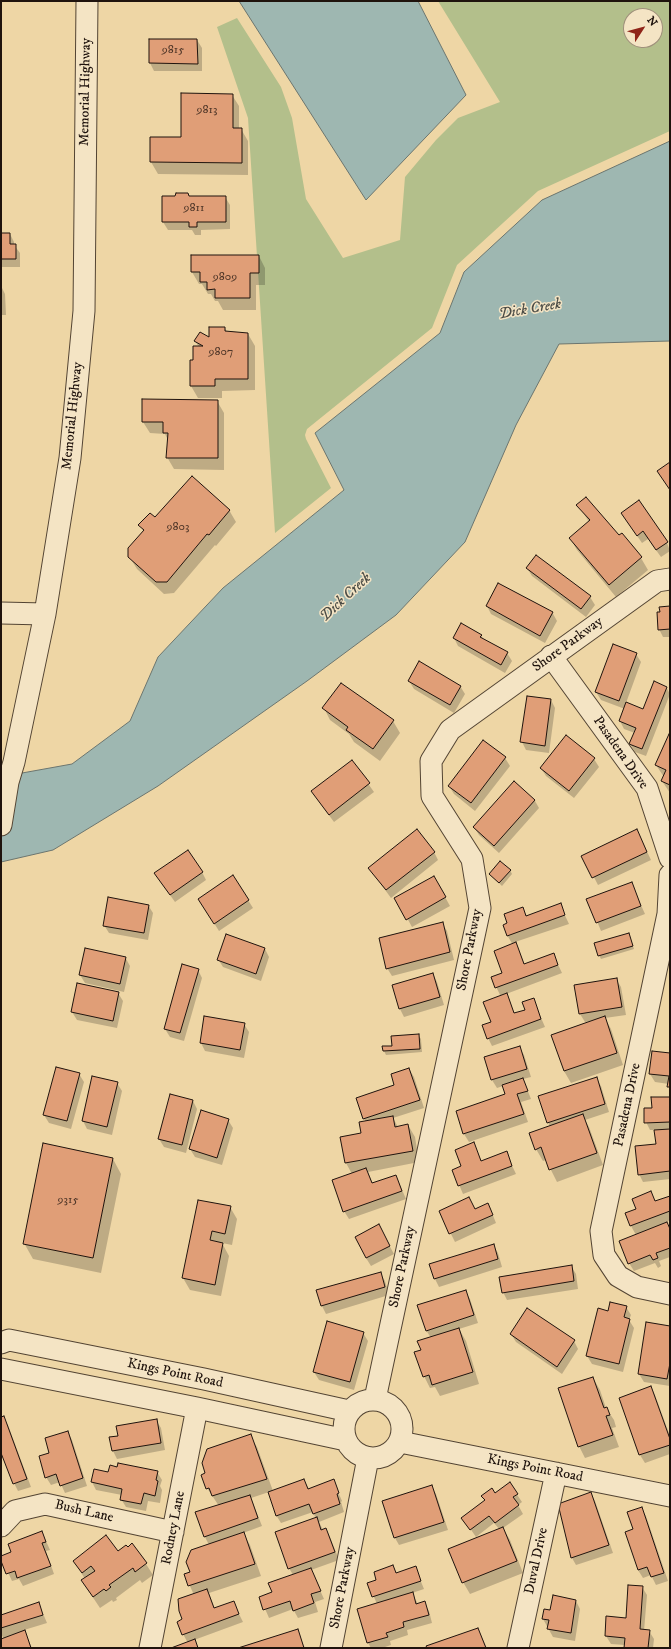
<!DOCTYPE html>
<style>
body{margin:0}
#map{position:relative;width:671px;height:1649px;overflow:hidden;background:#eed6a5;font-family:"IM FELL DW Pica",serif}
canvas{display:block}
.frame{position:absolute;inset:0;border:2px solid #1f130d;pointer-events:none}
.north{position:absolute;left:623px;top:8px;width:40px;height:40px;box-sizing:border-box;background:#f4e4c4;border:1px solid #9f907b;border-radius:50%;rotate:54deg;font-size:11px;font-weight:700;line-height:16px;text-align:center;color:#1f130d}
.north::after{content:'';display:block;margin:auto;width:14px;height:18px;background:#8f2418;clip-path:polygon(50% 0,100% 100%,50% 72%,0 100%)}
</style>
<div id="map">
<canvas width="671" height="1649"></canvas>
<div class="frame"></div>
<div class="north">N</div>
</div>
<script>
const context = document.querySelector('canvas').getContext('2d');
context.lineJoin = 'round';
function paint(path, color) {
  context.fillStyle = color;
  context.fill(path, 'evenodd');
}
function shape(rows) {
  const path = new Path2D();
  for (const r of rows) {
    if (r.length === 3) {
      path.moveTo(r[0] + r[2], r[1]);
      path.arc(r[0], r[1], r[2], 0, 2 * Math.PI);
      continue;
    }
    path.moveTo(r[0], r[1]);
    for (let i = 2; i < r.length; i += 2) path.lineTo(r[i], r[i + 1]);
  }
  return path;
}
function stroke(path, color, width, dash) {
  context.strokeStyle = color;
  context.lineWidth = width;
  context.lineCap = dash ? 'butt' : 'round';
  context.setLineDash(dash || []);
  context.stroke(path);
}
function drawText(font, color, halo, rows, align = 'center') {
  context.font = font + ' "IM FELL DW Pica",serif';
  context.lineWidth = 3;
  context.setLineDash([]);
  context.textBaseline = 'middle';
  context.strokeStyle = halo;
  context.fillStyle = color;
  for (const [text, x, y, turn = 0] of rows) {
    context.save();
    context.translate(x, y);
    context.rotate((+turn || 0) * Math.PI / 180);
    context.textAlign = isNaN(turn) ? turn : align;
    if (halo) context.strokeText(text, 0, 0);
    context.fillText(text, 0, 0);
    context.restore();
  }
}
paint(shape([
 [438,1,670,1,670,131,538,191,457,265,432,328,307,429,305,435,306,439,331,488,275,533,248,118,217,27,237,18,281,87,292,118,306,199,343,258,400,240,405,177,436,140,458,118,500,102],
 [631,16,655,16,655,40,631,40]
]), '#b3bf8b');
const water = shape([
 [239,1,418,1,466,95,366,200,239,1],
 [670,141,670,341,559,344,516,425,465,542,396,615,307,681,158,786,53,850,1,862,1,778,11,775,72,764,130,721,158,657,223,588,344,490,315,433,440,333,464,272,542,200,670,141]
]);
paint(water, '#9eb7b1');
stroke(water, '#6b756f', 1);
paint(shape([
 [1,1,2,1,2,19,1,19],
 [197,40,202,48,202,71,154,71,150,63],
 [232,95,239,106,239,129,241,129,248,141,248,175,158,174,151,162,151,138,182,138],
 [188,194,190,197,225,197,230,205,230,229,201,230,201,235,195,235,192,230,168,230,163,222,176,197],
 [1,234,10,234,14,242,14,245,20,253,20,267,1,267],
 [259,256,265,268,265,285,256,285,256,310,223,310,218,301,215,301,211,294,208,294,202,284,199,284,192,272],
 [1,286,5,294,6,315,1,315],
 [225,328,227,332,248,334,255,346,255,390,222,391,222,398,198,398,191,386,199,347,195,341,210,339],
 [217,401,224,413,224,470,174,469,167,457,168,440,165,434,150,433,143,422],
 [578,505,619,537,622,534,641,558,648,570,616,597,577,550,570,538,589,522],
 [229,510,236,522,216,546,215,545,174,593,164,594,137,569,129,556,144,532,140,525,155,519],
 [627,521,667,543,670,551,661,557,648,539,642,543],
 [536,556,590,597,595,605,586,617,532,576,527,568],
 [487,606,552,612,557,621,545,643,491,614],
 [670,607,670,637,663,637,659,629],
 [481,635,483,639,507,653,512,661,505,673,458,646,454,638],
 [636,654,641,662,626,703,643,710,666,687,670,694,646,756,635,752,630,744,635,733,624,729,620,721,625,709,601,700,596,692],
 [409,681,460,686,465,694,454,713,414,689],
 [551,700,555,708,549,753,526,750,522,742],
 [324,708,393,721,400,733,380,761,354,742,349,734,330,720],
 [670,735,670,793,662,781,664,777,656,765],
 [505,758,510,766,475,811,454,794,449,786],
 [594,759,599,767,574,798,546,776,541,768],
 [352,761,374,792,334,822,317,799],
 [515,782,535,801,539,808,499,853,479,835,474,827],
 [641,839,651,860,598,885,583,856],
 [434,852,438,860,391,898,369,868],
 [510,870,512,874,502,886,490,874],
 [202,872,206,880,175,902,160,881],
 [434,877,450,906,412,927,396,898],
 [631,883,645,914,601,931,588,899],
 [248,900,253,908,219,931,204,907],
 [148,905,153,913,148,940,109,933,104,925],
 [560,905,569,924,515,942,525,965,553,954,562,973,506,994,515,1014,526,1010,533,999,545,1027,492,1046,488,1038,501,997,492,978,503,974,513,945,507,935,508,924,522,908,527,916],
 [442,923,447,931,454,960,392,976,387,968],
 [629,934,634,949,601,959,599,955],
 [265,949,269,957,261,981,223,967,218,959],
 [125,957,130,966,124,992,85,983,80,975],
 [198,970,202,978,184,1041,170,1037,165,1029],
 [433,974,437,982,444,1005,404,1017,400,1009],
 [616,979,621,987,626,1015,605,1018,611,1029,623,1065,571,1083,564,1071,552,1035,593,1021,585,1022,580,1014],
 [118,993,123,1001,117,1028,77,1020,72,1012],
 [205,1018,244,1024,249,1032,244,1058,205,1051,201,1043],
 [418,1035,421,1039,422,1052,386,1055,384,1051,383,1047,393,1046],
 [519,1047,524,1055,531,1077,523,1079,531,1099,521,1102,528,1122,469,1142,464,1134,457,1112,506,1095,503,1086,497,1088,492,1080],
 [670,1054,670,1089,669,1084,655,1082,650,1074],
 [409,1069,414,1077,424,1108,393,1118,398,1127,408,1125,415,1137,419,1162,368,1172,373,1184,396,1176,406,1199,349,1219,344,1211,352,1174,346,1163,341,1138,362,1134,366,1122,364,1119],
 [79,1074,84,1082,71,1129,49,1123,44,1115],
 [596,1078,601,1086,609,1112,585,1120,589,1127,603,1165,557,1182,546,1160,543,1161,536,1149,550,1127,548,1122],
 [117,1083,122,1091,112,1135,87,1129,83,1121],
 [670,1098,670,1179,643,1182,639,1174,657,1145,655,1130,650,1130,646,1122,653,1109],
 [193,1101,197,1109,186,1153,164,1147,159,1139],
 [228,1120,233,1128,222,1165,195,1157,190,1149],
 [474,1144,482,1162,506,1153,516,1174,463,1194,453,1170,462,1167],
 [113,1159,121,1174,101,1273,33,1259,24,1243],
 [670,1197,670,1220,666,1222,670,1229,670,1257,659,1261,661,1266,658,1268,655,1263,634,1271,629,1263,636,1235,631,1226,656,1202],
 [199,1201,230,1207,237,1219,232,1245,222,1243,229,1256,221,1296,190,1290,183,1278],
 [440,1212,492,1213,496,1223,455,1242],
 [383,1234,394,1254,371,1266,366,1258],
 [493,1245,498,1253,502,1267,439,1287,435,1279,430,1265],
 [571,1266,576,1274,578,1289,507,1300,503,1292],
 [380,1273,385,1281,389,1295,326,1314,322,1306],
 [465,1291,470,1299,478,1323,459,1329,466,1341,479,1384,440,1396,435,1387,430,1388,424,1376,422,1351,431,1338,426,1330],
 [626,1307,631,1315,629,1320,634,1328,623,1372,592,1364,587,1356,609,1312],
 [670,1327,670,1386,644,1382,639,1374],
 [363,1333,368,1341,354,1390,319,1380,314,1372],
 [511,1334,574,1341,578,1349,562,1374,516,1342],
 [593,1378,600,1390,606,1408,614,1420,616,1427,612,1428,619,1447,585,1458,579,1446],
 [651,1387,655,1395,670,1436,670,1454,645,1463,640,1455,620,1398],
 [3,1417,8,1425,31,1487,18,1491,14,1483,1,1450,1,1418],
 [156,1420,161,1428,165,1450,117,1459,113,1451,119,1437],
 [68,1432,72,1440,87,1486,65,1493,60,1482,51,1485,46,1477],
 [250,1436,257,1447,273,1491,304,1480,309,1489,333,1480,342,1501,341,1502,344,1512,319,1522,323,1530,326,1529,330,1537,339,1560,311,1570,324,1599,315,1602,318,1612,298,1618,293,1609,269,1618,260,1597,273,1593,293,1575,289,1568,316,1519,313,1512,281,1523,276,1515,269,1492,251,1498,262,1526,243,1533,250,1545,261,1576,209,1593,215,1609,233,1602,243,1622,194,1640,199,1648,174,1648,188,1643,183,1634,183,1620,194,1595,185,1575,191,1573,209,1545,205,1537,219,1506,207,1488],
 [157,1472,162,1480,160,1486,162,1490,160,1503,148,1501,146,1511,126,1507,121,1499,122,1495,96,1490,92,1482,109,1473],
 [509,1483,522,1502,518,1505,523,1514,503,1528,510,1540,523,1573,470,1594,463,1582,500,1530,494,1523,476,1537,463,1518],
 [431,1486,436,1494,448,1530,399,1545,395,1538],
 [591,1493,595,1501,613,1553,576,1565,572,1558],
 [641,1508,646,1516,668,1581,656,1585,651,1575,643,1578,638,1570,634,1530],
 [42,1532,50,1550,46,1551,54,1574,23,1586,19,1579,12,1581,1,1557,12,1553],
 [118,1553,146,1564,153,1575,142,1583,140,1580,116,1598,117,1600,113,1602,112,1600,100,1608,82,1581,85,1579,74,1561],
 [393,1566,397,1573,415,1567,424,1589,412,1593,418,1604,424,1603,429,1611,432,1623,407,1630,408,1635,390,1641,391,1645,382,1648,371,1648,368,1643,358,1610,377,1604,368,1583,378,1580],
 [642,1587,647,1595,644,1631,649,1631,654,1639,653,1648,625,1648,625,1645,611,1644,606,1636,627,1619],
 [576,1601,580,1609,575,1641,553,1637,543,1619,545,1610,551,1611],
 [39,1604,47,1623,24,1630,32,1648,1,1648,1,1640,4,1639,1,1634,1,1616],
 [478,1629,487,1648,428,1648],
 [297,1630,305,1648,241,1648]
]), '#0003');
const building = shape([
 [149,39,197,39,198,64,149,63,149,39],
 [181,93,233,94,233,128,242,128,242,163,150,162,150,137,181,137,181,93],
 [176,193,188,193,189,196,226,196,226,222,197,222,197,227,189,227,189,222,162,222,162,196,175,196,176,193],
 [1,233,10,233,10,244,16,244,16,259,1,259,1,233],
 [191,255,259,255,259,273,250,273,250,298,215,298,215,289,207,290,207,282,200,282,200,272,191,272,191,255],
 [209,327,225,327,225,331,248,333,248,379,215,379,215,386,190,386,190,360,193,360,193,346,203,346,194,341,200,332,209,337,209,327],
 [142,399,218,400,218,458,166,458,168,433,163,433,163,422,142,422,142,399],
 [670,462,670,490,657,471,670,462],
 [192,476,230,510,209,535,207,534,167,582,156,582,128,557,128,548,144,530,138,525,150,513,155,517,192,476],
 [586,497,619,535,622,533,642,557,609,585,569,538,590,520,576,505,586,497],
 [639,500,668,542,656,550,643,531,637,536,621,513,639,500],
 [536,555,591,596,581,609,526,568,536,555],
 [498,583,553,612,540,636,486,606,498,583],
 [670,606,670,629,658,630,657,612,660,612,659,607,670,606],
 [461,623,482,635,480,637,508,652,501,665,453,638,461,623],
 [613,644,637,653,619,701,595,692,613,644],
 [419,661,461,686,450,705,408,681,419,661],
 [654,681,667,687,642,749,629,744,636,728,619,721,626,702,643,709,654,681],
 [341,683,394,720,373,749,346,730,348,727,322,708,341,683],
 [527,696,551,699,545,746,520,742,527,696],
 [669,734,670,734,670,785,661,781,666,770,655,765,669,734],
 [566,735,595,758,569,791,540,768,566,735],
 [483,740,506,757,471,803,448,786,483,740],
 [352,760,370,783,329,815,311,791,352,760],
 [514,781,535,800,494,846,473,827,514,781],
 [417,829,435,852,386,890,368,868,417,829],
 [637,829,647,852,592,878,581,856,637,829],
 [188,850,203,872,170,895,154,873,188,850],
 [500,861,511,870,499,883,489,874,500,861],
 [233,875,249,900,214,924,198,899,233,875],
 [434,876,446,897,406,920,394,898,434,876],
 [632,882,641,906,596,923,586,899,632,882],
 [108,897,149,905,144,933,103,926,108,897],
 [561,903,565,915,507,936,503,925,507,923,504,914,523,907,526,916,561,903],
 [443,922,450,952,386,969,379,938,443,922],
 [629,933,633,946,598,956,594,943,629,933],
 [226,934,265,948,256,974,217,960,226,934],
 [516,942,524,964,554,953,558,965,495,988,491,977,502,973,494,951,516,942],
 [85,948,126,957,120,984,79,975,85,948],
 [182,964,199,969,180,1033,164,1029,182,964],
 [433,973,440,997,399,1009,392,985,433,973],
 [617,978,622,1007,579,1014,574,985,617,978],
 [77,983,119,992,113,1021,71,1012,77,983],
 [507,993,514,1013,525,1010,522,1002,534,998,541,1019,487,1039,482,1025,491,1022,483,1002,507,993],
 [204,1016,245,1023,240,1050,200,1043,204,1016],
 [605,1016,617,1053,564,1071,551,1035,605,1016],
 [419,1034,420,1049,383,1051,382,1046,392,1046,391,1036,419,1034],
 [520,1046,527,1069,491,1080,484,1057,520,1046],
 [652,1051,670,1053,670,1087,667,1087,669,1076,649,1074,652,1051],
 [56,1067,80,1073,67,1121,43,1115,56,1067],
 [409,1068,420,1100,363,1119,356,1098,394,1085,391,1074,409,1068],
 [92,1076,118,1082,107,1127,82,1121,92,1076],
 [597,1077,605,1104,547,1123,538,1096,597,1077],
 [523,1078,528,1091,517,1094,524,1114,463,1134,456,1111,505,1094,502,1085,523,1078],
 [170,1094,193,1100,182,1145,158,1139,170,1094],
 [651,1097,670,1097,670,1122,644,1123,644,1108,652,1108,651,1097],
 [201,1110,229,1119,217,1158,189,1149,201,1110],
 [583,1114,597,1153,549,1170,541,1147,535,1150,529,1133,583,1114],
 [393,1116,395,1127,408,1124,413,1151,345,1163,340,1137,361,1133,359,1122,393,1116],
 [670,1129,670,1171,638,1175,635,1146,656,1144,654,1130,670,1129],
 [474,1142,481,1161,507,1151,512,1166,458,1186,452,1170,461,1166,455,1150,474,1142],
 [43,1143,113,1158,93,1258,23,1244,43,1143],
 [366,1168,372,1183,396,1175,402,1191,343,1212,332,1180,366,1168],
 [651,1191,655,1201,670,1196,670,1211,630,1226,625,1213,636,1209,632,1199,651,1191],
 [469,1197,475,1209,488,1203,493,1215,449,1234,439,1211,469,1197],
 [198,1200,231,1206,225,1234,212,1231,210,1240,223,1243,215,1285,182,1278,198,1200],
 [667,1222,670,1229,670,1248,656,1253,658,1258,653,1260,650,1255,628,1264,619,1241,667,1222],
 [379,1224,390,1246,366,1258,355,1237,379,1224],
 [494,1244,498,1259,434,1279,429,1264,494,1244],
 [572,1265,574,1281,502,1293,499,1277,572,1265],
 [381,1272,385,1287,321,1306,316,1290,381,1272],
 [466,1290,474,1315,426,1331,417,1305,466,1290],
 [610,1302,627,1306,624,1317,630,1319,619,1364,586,1356,598,1308,608,1311,610,1302],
 [527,1308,575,1340,557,1367,510,1334,527,1308],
 [327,1321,364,1332,350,1382,313,1372,327,1321],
 [646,1322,670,1326,670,1363,667,1379,638,1374,646,1322],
 [459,1328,473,1372,432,1385,429,1375,423,1377,414,1352,421,1350,417,1341,459,1328],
 [593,1377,604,1408,607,1407,610,1415,606,1416,613,1435,578,1447,558,1388,593,1377],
 [651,1386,670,1439,670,1445,639,1455,619,1398,651,1386],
 [4,1416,27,1479,13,1484,1,1453,1,1417,4,1416],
 [157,1419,161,1443,112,1451,109,1437,118,1436,116,1426,157,1419],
 [68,1431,83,1478,60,1486,56,1474,45,1478,39,1456,49,1453,45,1438,68,1431],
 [251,1434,267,1479,212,1496,209,1488,206,1489,201,1475,205,1473,202,1463,207,1449,251,1434],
 [118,1463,158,1471,156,1480,158,1481,155,1496,144,1493,141,1504,120,1500,122,1489,91,1482,94,1469,108,1472,110,1465,117,1467,118,1463],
 [304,1479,308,1489,334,1479,339,1493,337,1494,340,1504,313,1514,309,1504,276,1516,268,1492,304,1479],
 [510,1482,518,1494,513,1497,519,1505,495,1523,489,1516,470,1530,461,1518,485,1500,481,1496,492,1488,495,1493,510,1482],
 [432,1485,444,1522,394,1538,382,1501,432,1485],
 [591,1492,609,1545,571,1558,558,1504,591,1492],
 [250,1495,258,1518,204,1537,195,1512,250,1495],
 [642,1507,664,1573,651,1577,647,1567,638,1570,625,1532,633,1529,627,1512,642,1507],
 [317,1517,321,1530,326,1528,335,1552,288,1569,275,1532,317,1517],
 [503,1527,517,1561,462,1583,448,1549,503,1527],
 [42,1531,46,1542,42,1543,51,1566,17,1578,15,1571,6,1574,1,1561,1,1556,11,1552,8,1544,42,1531],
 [244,1532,255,1564,188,1586,184,1574,190,1572,186,1562,191,1550,244,1532],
 [106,1535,118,1551,126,1545,128,1547,132,1543,147,1563,135,1572,133,1568,109,1585,111,1587,106,1591,104,1589,93,1597,81,1580,95,1571,91,1566,82,1573,73,1561,106,1535],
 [393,1565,396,1573,416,1566,421,1581,372,1597,367,1583,376,1580,374,1572,393,1565],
 [311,1568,321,1591,311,1594,314,1603,293,1611,290,1601,263,1610,259,1597,272,1592,268,1583,311,1568],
 [628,1585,643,1586,640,1629,650,1630,648,1648,624,1648,625,1638,605,1636,606,1616,626,1618,628,1585],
 [207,1589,214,1608,234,1601,239,1614,182,1635,177,1622,182,1619,179,1611,178,1599,207,1589],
 [413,1592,416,1604,425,1601,429,1615,403,1622,404,1627,386,1633,388,1637,367,1643,357,1609,413,1592],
 [553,1595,576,1600,571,1633,547,1629,549,1620,542,1619,544,1609,550,1610,553,1595],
 [39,1602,43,1615,1,1628,1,1615,39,1602],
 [478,1628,486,1648,427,1648,426,1646,478,1628],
 [298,1629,304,1648,238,1648,298,1629],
 [25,1630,31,1648,1,1648,1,1639,25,1630],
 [195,1639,198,1648,171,1648,195,1639]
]);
paint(building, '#e09e77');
stroke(building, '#1f130d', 1);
const street = shape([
 [1,613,45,614],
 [551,656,647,788,670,858],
 [1,825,8,782,14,762,45,614,70,458,84,311,87,1],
 [670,875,668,914,601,1231,604,1255,618,1276,637,1287,670,1294],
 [1,1343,9,1340,204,1379,349,1411],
 [1,1369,197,1408,346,1440],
 [375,1399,480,908,472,859,432,796,431,761,450,730,657,581,670,579],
 [373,1429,29],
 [400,1442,670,1496],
 [1,1526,15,1511,45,1504,173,1532],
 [150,1648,197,1408],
 [331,1648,368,1458],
 [518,1648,556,1473]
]);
stroke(street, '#534433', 23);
stroke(street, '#f4e4c4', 21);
drawText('12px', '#4f3628', null, [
 ["9815",173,51],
 ["9813",207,111],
 ["9811",194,209],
 ["9809",225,278],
 ["9807",221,353],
 ["9803",178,528],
 ["9315",68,1201]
]);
drawText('14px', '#1f130d', '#f4e4c4', [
 ["Memorial Highway",86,92,-89],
 ["Memorial Highway",73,416,-84],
 ["Shore Parkway",568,645,-36],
 ["Pasadena Drive",620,753,55],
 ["Shore Parkway",470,950,-79],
 ["Pasadena Drive",628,1105,-78],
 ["Shore Parkway",403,1267,-78],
 ["Kings Point Road",175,1374,12],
 ["Kings Point Road",535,1469,11],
 ["Bush Lane",84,1512,13],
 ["Rodney Lane",174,1528,-79],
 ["Duval Drive",537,1561,-78],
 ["Shore Parkway",343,1588,-79]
]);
drawText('italic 15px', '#4b4c46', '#f4e4c4', [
 ["Dick Creek",530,310,-10],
 ["Dick Creek",346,598,-43]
]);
</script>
